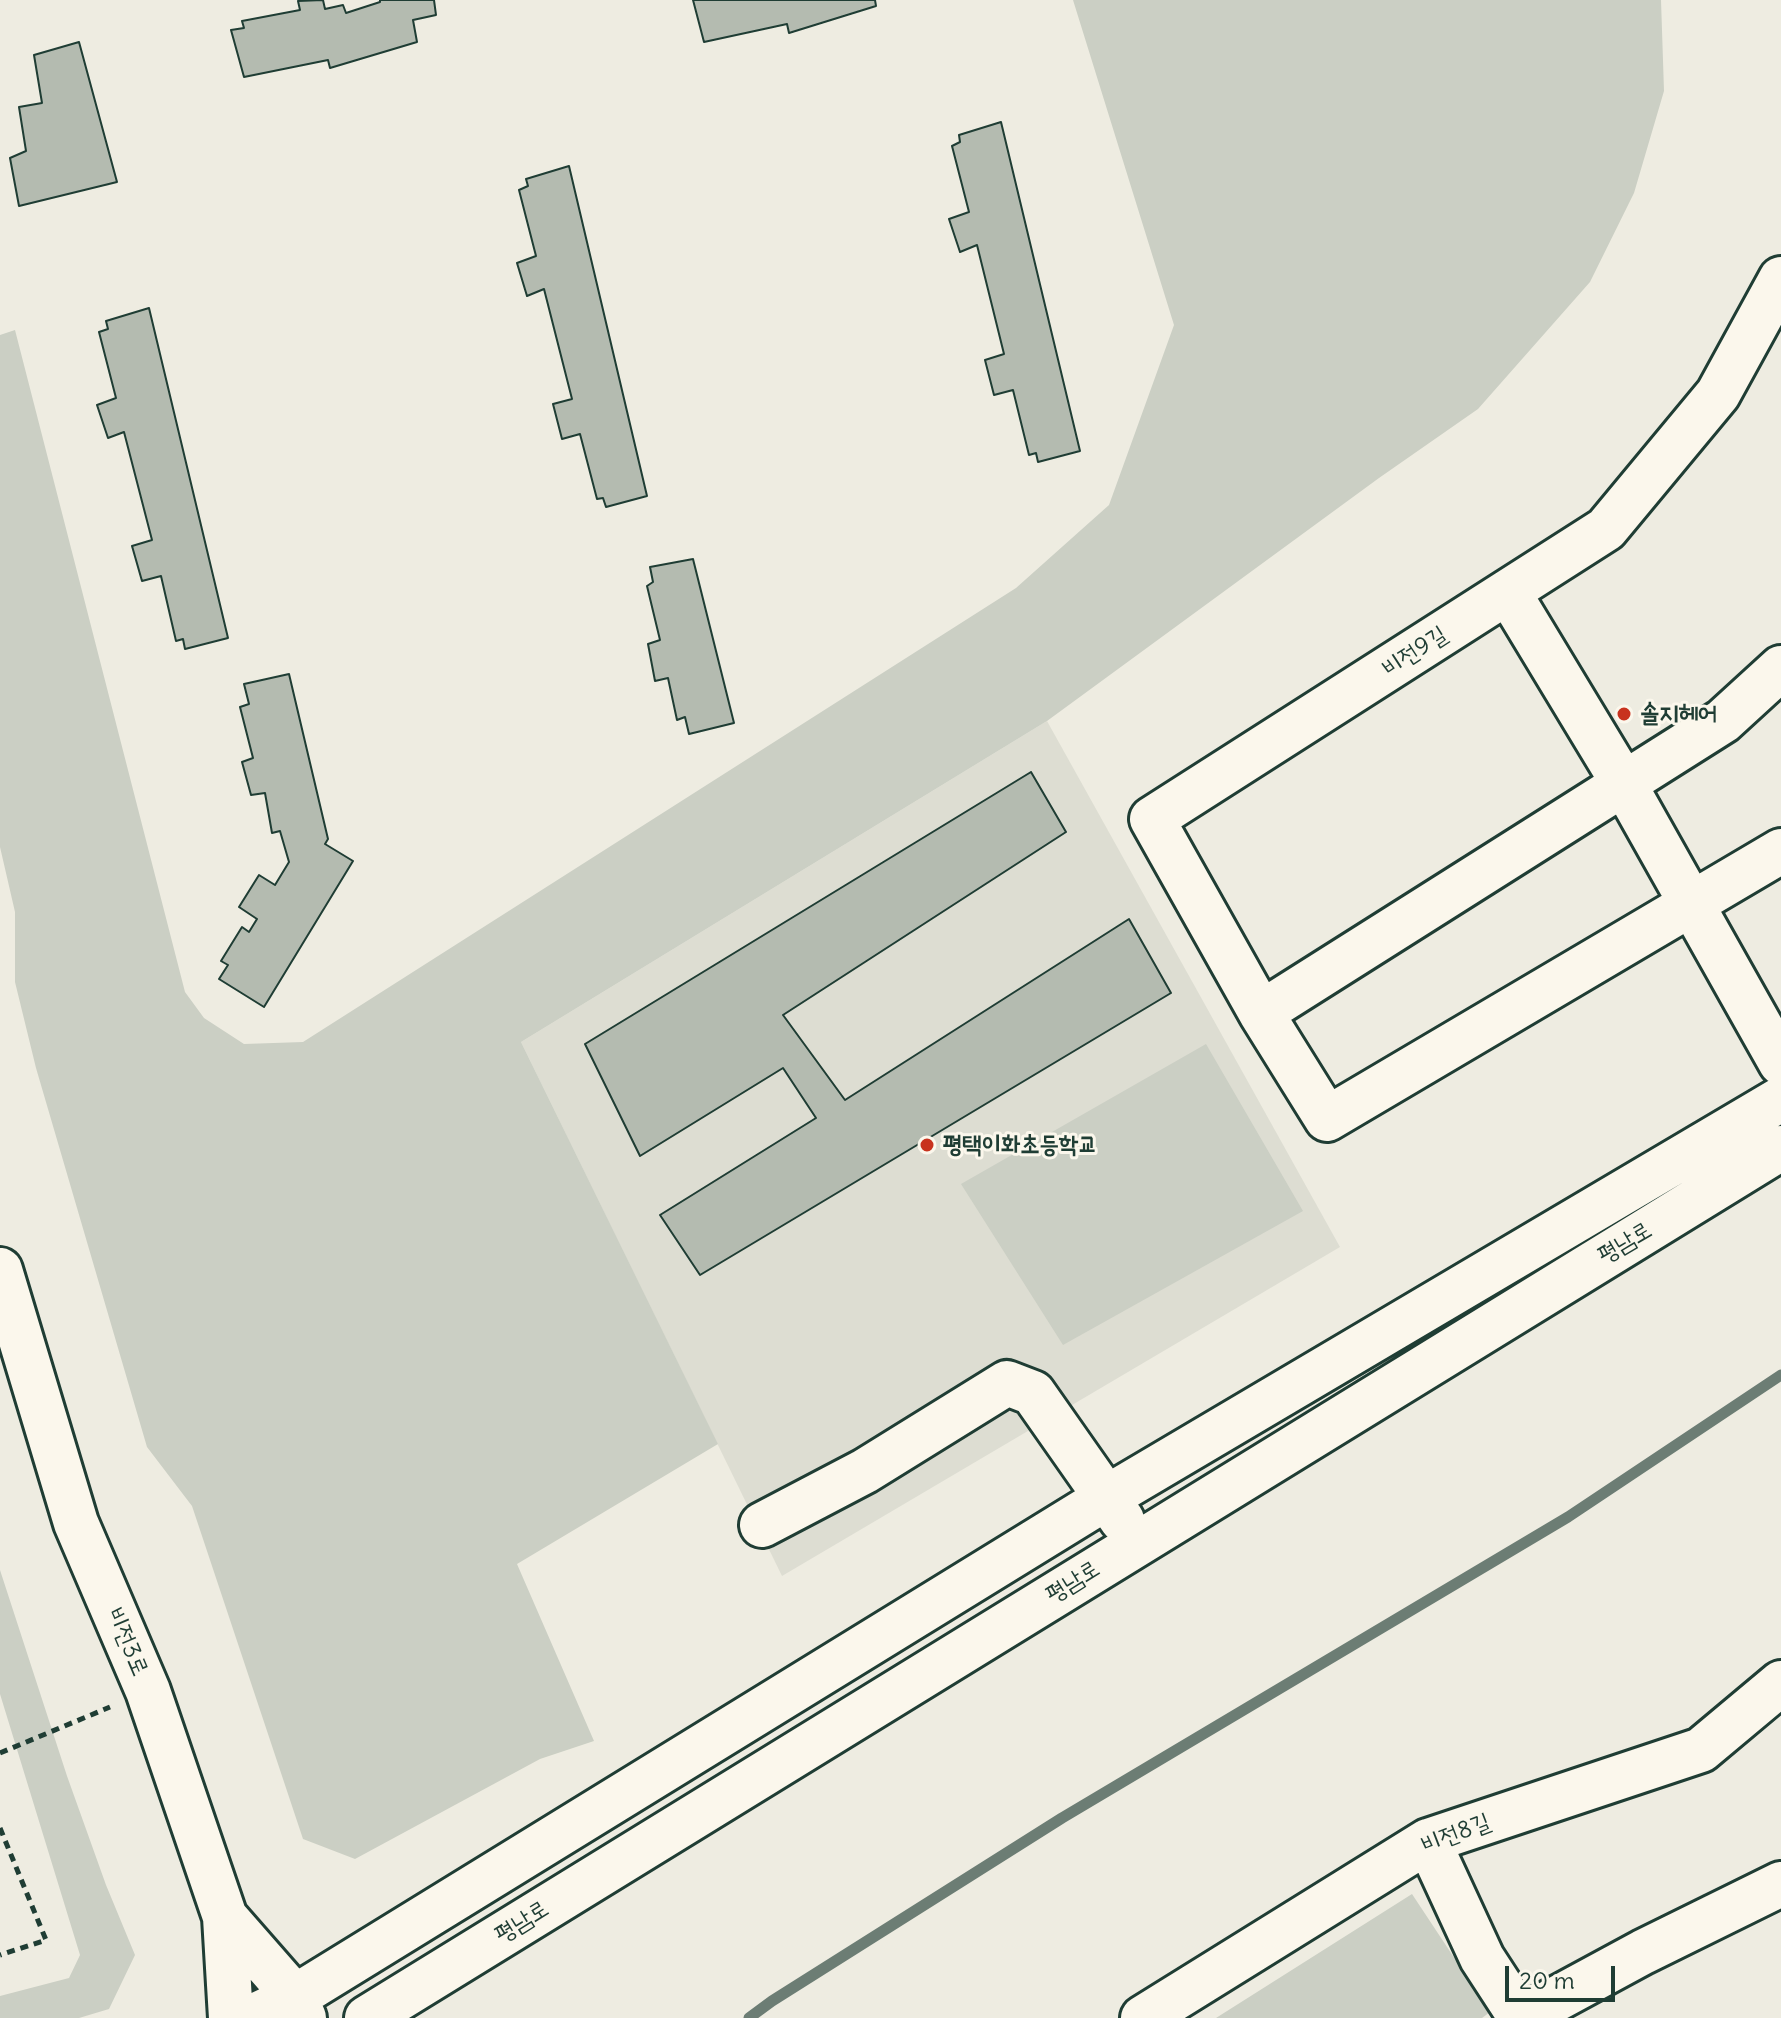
<!DOCTYPE html>
<meta charset="utf-8">
<style>
body{margin:0}
#map{position:relative;width:1781px;height:2018px;overflow:hidden;background:#eeece1;font-family:Delius,sans-serif}
canvas{display:block}
.scale{position:absolute;left:1505px;top:1966px;width:110px;height:36px;box-sizing:border-box;border:4px solid #1f3d34;border-top:0;padding-left:10px;font-size:24px;line-height:28px;white-space:nowrap;color:#1f3d34;-webkit-text-stroke:6px #fbf7ec;paint-order:stroke}
</style>
<div id="map">
<canvas width="1781" height="2018"></canvas>
<div class="scale">20 m</div>
</div>
<script>
const context = document.querySelector('canvas').getContext('2d');
context.lineJoin = 'round';
function paint(path, color) {
  context.fillStyle = color;
  context.fill(path, 'evenodd');
}
function shape(rows) {
  const path = new Path2D();
  for (const r of rows) {
    path.moveTo(r[0], r[1]);
    for (let i = 2; i < r.length; i += 2) path.lineTo(r[i], r[i + 1]);
  }
  return path;
}
function stroke(path, color, width, dash) {
  context.strokeStyle = color;
  context.lineWidth = width;
  context.lineCap = dash ? 'butt' : 'round';
  context.setLineDash(dash || []);
  context.stroke(path);
}
function drawText(font, color, halo, rows, align = 'center') {
  context.font = font + ' Delius,"Poor Story",sans-serif';
  context.lineWidth = 6;
  context.setLineDash([]);
  context.textBaseline = 'middle';
  context.strokeStyle = halo;
  context.fillStyle = color;
  for (const [text, x, y, turn = 0] of rows) {
    context.save();
    context.translate(x, y);
    context.rotate((+turn || 0) * Math.PI / 180);
    context.textAlign = isNaN(turn) ? turn : align;
    if (halo) context.strokeText(text, 0, 0);
    context.fillText(text, 0, 0);
    context.restore();
  }
}
paint(shape([
 [1047,721,1340,1247,782,1576,521,1042]
]), '#ddddd2');
paint(shape([
 [1073,0,1661,0,1664,91,1634,193,1590,282,1478,409,1379,478,1047,721,521,1042,718,1444,517,1564,594,1741,540,1759,355,1859,303,1839,192,1506,147,1447,36,1068,15,982,15,912,0,847,0,335,15,330,185,992,204,1018,244,1044,303,1042,1016,588,1109,505,1174,325],
 [1206,1044,1303,1211,1063,1345,961,1184],
 [0,1570,67,1776,106,1885,135,1955,109,2009,79,2018,0,2018,0,1996,69,1978,80,1955,0,1694],
 [1412,1894,1490,2012,1482,2018,1216,2018]
]), '#cbcfc4');
stroke(shape([
 [749,2018,772,2001,1062,1818,1568,1517,1781,1375]
]), '#6c7d74', 11);
const building = shape([
 [323,0,325,9,343,5,346,13,380,2,380,0,434,0,436,15,413,20,417,42,330,68,328,60,244,77,231,30,244,28,242,21,300,10,298,1,323,0],
 [693,0,875,0,876,6,789,33,787,24,704,42,693,0],
 [79,42,117,182,19,206,10,158,26,151,19,107,42,103,34,55,79,42],
 [1001,122,1080,451,1038,462,1036,453,1029,455,1013,390,994,395,985,360,1004,354,977,245,960,252,949,219,969,212,952,146,960,142,959,135,1001,122],
 [569,166,647,496,606,507,603,498,597,499,580,434,562,439,553,404,572,399,544,289,527,296,517,263,536,256,519,190,528,186,526,179,569,166],
 [149,308,228,638,185,649,183,639,176,641,161,576,142,581,132,546,152,540,124,432,108,438,97,405,116,398,99,332,108,329,106,321,149,308],
 [693,559,734,723,689,734,685,717,677,720,668,678,655,681,648,644,660,640,647,586,653,582,650,567,693,559],
 [289,674,328,839,325,844,353,861,264,1007,219,979,228,965,221,961,242,927,249,932,257,919,239,907,259,875,275,885,289,862,280,831,272,833,265,793,251,795,242,762,253,758,240,707,249,704,244,684,289,674],
 [1031,772,1066,832,783,1015,845,1100,1129,919,1171,993,700,1275,660,1215,816,1118,783,1068,640,1156,585,1044,1031,772]
]);
paint(building, '#b4bbb0');
stroke(building, '#1f3d34', 2);
const minor = shape([
 [1781,279,1718,394,1606,529,1152,819,1261,1013,1327,1119,1781,851],
 [1508,592,1624,784,1781,1063],
 [1261,1013,1723,721,1781,668],
 [0,1270,76,1523,148,1691,225,1917,231,2018],
 [762,1525,865,1471,1007,1383,1033,1393,1122,1520],
 [1428,1841,1482,1958,1521,2018],
 [225,1917,295,1997,304,2018],
 [250,2018,295,1997,1106,1498,1781,1099],
 [367,2018,1781,1148],
 [1143,2018,1428,1841,1701,1750,1781,1683],
 [1521,2018,1643,1952,1781,1884]
]);
stroke(minor, '#1f3d34', 50);
stroke(shape([
 [0,1753,110,1707],
 [0,1828,46,1940,0,1955]
]), '#1f3d34', 5, [8, 6]);
stroke(minor, '#fbf7ec', 44);
for (const [x, y, r, color] of [
 [1624,714,8,"#c8321e"],
 [927,1145,8,"#c8321e"]
]) {
  const dot = new Path2D();
  dot.arc(x, y, r, 0, 2 * Math.PI);
  context.fillStyle = color;
  context.fill(dot);
  stroke(dot, '#fbf7ec', 3);
}
drawText('24px', '#1f3d34', '#fbf7ec', [
 ["비전9길",1415,652,-33],
 ["평남로",1625,1243,-31],
 ["평남로",1073,1582,-32],
 ["비전3로",127,1642,67],
 ["비전8길",1456,1834,-21],
 ["평남로",522,1922,-32]
]);
drawText('bold 24px', '#1f3d34', '#fbf7ec', [
 ["솔지헤어",1640,714],
 ["평택이화초등학교",943,1145]
], 'left');
</script>
